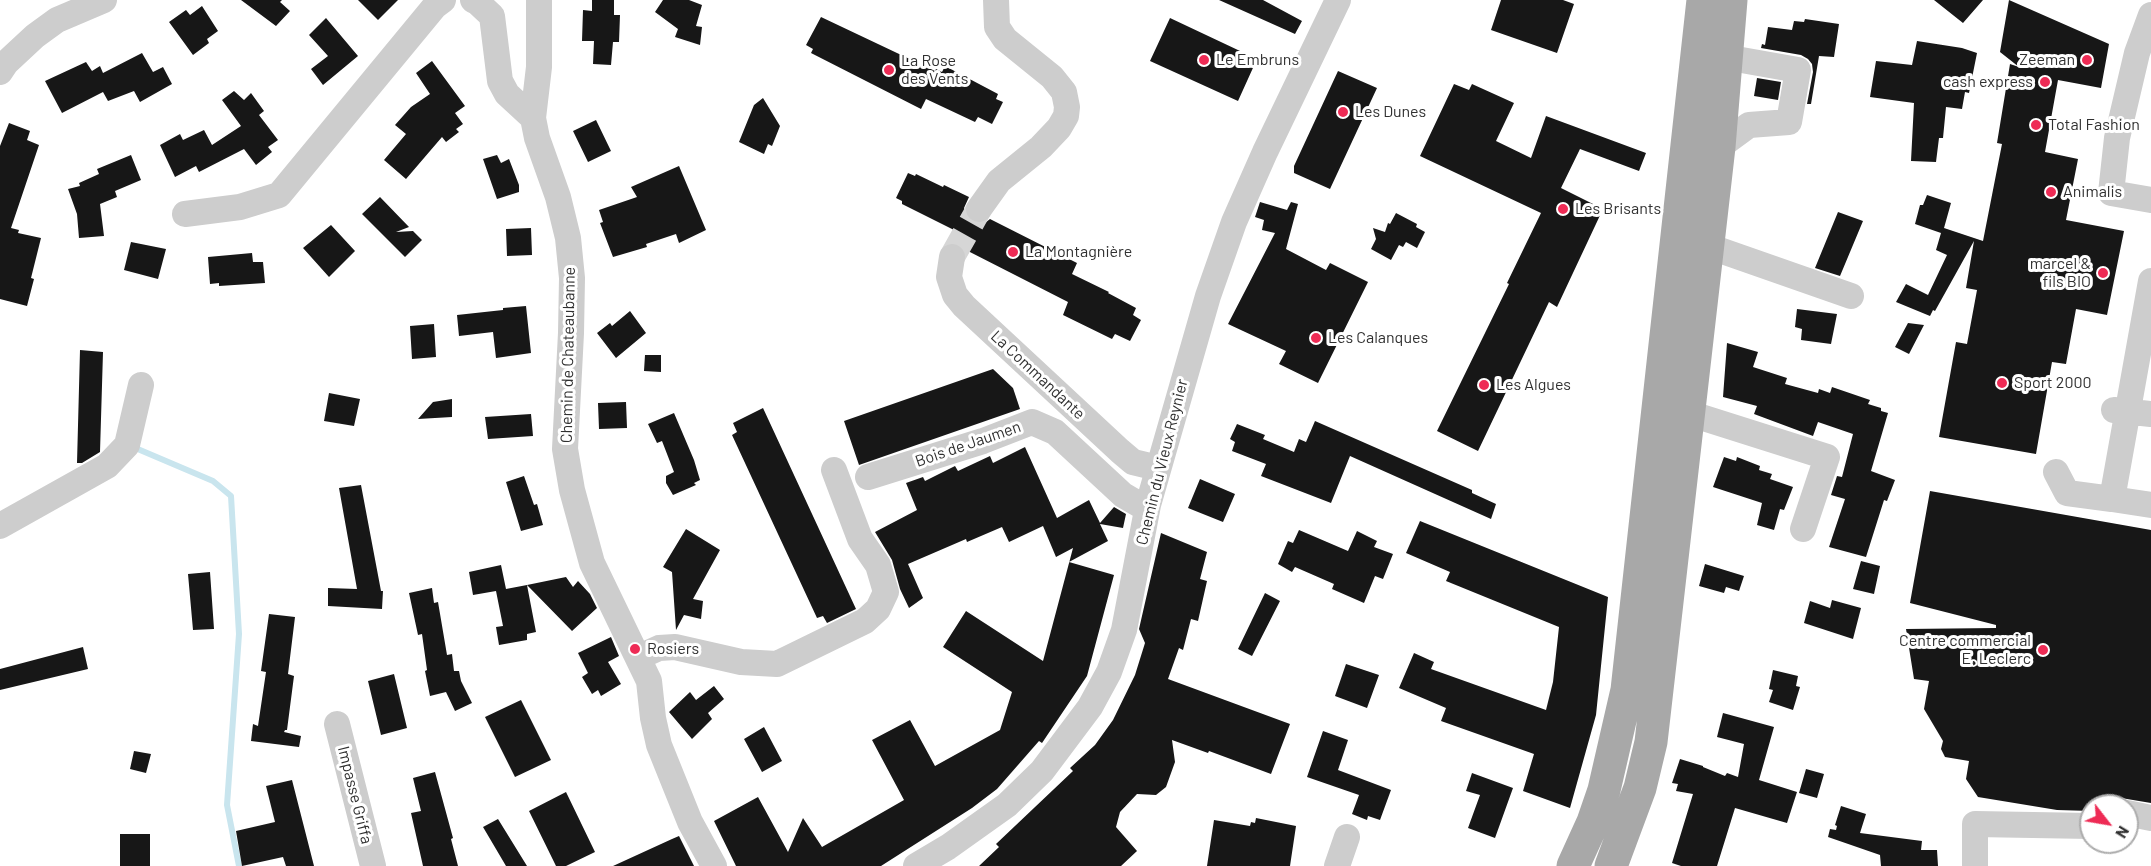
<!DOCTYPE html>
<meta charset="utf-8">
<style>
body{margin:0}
#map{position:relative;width:2151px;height:866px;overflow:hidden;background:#fff;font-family:Barlow,sans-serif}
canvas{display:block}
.north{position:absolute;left:2079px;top:794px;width:60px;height:60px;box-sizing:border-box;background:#fff;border:2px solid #acacac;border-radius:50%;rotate:121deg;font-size:16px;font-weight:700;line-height:24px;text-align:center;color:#303030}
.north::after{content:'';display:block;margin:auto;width:21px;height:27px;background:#ee2b55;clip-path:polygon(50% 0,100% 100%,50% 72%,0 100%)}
</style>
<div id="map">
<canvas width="2151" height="866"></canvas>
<div class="north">N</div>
</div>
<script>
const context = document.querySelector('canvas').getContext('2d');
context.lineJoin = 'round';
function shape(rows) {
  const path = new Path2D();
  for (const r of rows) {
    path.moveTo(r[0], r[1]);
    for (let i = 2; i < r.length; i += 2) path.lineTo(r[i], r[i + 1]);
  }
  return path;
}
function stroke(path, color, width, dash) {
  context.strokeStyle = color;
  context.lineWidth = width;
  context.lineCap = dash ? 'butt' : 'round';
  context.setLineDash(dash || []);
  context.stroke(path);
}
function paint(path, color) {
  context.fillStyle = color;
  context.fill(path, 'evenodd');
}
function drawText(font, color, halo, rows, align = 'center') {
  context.font = font + ' Barlow,sans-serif';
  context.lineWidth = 6;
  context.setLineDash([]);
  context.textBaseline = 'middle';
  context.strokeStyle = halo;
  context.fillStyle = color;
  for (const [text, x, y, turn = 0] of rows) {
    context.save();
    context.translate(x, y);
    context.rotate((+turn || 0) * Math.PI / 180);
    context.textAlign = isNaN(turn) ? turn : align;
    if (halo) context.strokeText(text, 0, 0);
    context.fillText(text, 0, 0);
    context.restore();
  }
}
stroke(shape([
 [133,447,213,481,231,496,239,634,227,805,239,866]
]), '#c9e5ee', 6);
paint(shape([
 [241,0,282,0,280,2,290,11,276,26],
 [358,0,398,0,378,20],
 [592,0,614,0,614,15,620,15,619,42,613,42,611,65,593,64,594,41,582,41,583,10,592,11],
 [663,0,689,0,702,5,696,26,702,27,700,45,675,37,678,29,655,12],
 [1219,0,1263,0,1302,21,1295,34],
 [1501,0,1563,0,1574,4,1557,53,1491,30],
 [1934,0,1983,0,1963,23],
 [2009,0,2109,44,2101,88,2058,80,2045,152,2078,159,2066,220,2124,231,2107,315,2076,309,2066,364,2052,362,2036,454,1939,437,1956,342,1967,344,1977,290,1966,288,1974,241,1935,311,1933,310,1930,316,1896,302,1906,284,1928,295,1947,255,1936,250,1941,233,1915,224,1920,205,1923,205,1927,195,1951,203,1944,228,1983,241,2002,144,1997,143,2010,64,2019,67,2000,52],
 [202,6,218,31,207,39,209,43,193,55,169,22,186,10,190,15],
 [821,17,935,71,936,69,942,72,945,66,998,94,996,99,1003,102,992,124,978,117,975,122,926,99,921,109,811,53,813,49,806,45],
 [326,18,358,56,323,85,311,69,328,56,309,35],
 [1170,18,1257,59,1238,101,1150,61],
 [1805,19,1839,24,1834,57,1819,56,1811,104,1807,104,1813,72,1812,64,1808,59,1801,55,1761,48,1762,44,1765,45,1768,27,1792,30,1794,21,1804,22],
 [1917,41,1962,48,1977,53,1969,93,1965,92,1962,109,1946,107,1943,138,1939,138,1936,162,1911,161,1914,103,1870,97,1876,61,1912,65],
 [142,53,153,72,163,67,172,84,140,102,134,91,108,101,103,92,62,113,45,81,86,62,92,71,100,66,103,73],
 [432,61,465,106,455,113,463,124,456,129,459,132,446,142,442,137,406,179,384,160,406,134,395,125,411,107,430,94,416,73],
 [1338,71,1377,88,1330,189,1294,173,1294,166],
 [1757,78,1781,82,1778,100,1754,96],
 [1454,84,1469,90,1472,84,1514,103,1496,141,1531,158,1546,116,1646,153,1639,171,1580,149,1561,188,1603,209,1557,307,1549,302,1478,451,1437,431,1509,284,1507,283,1541,213,1420,156],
 [234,91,244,100,251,93,264,111,259,115,278,140,268,147,272,152,256,165,244,149,199,172,196,166,175,177,160,145,180,134,183,140,204,130,212,145,241,126,222,100],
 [763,98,780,126,772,146,768,144,764,154,739,142,754,105],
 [596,120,611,151,588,162,573,131],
 [9,123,30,131,27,140,39,145,11,228,19,230,18,233,41,238,31,278,34,279,27,306,0,299,0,146],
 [131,155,141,180,115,191,117,197,100,204,104,236,79,238,77,214,68,189,80,186,79,183,99,174,97,169],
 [497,155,501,163,509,159,519,185,519,192,497,199,483,159],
 [679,166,706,230,679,243,676,234,646,244,647,247,613,257,600,223,603,222,599,210,637,197,631,187],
 [908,173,915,176,916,174,943,187,944,185,969,197,964,208,966,216,971,221,978,224,985,223,990,219,1077,263,1072,274,1109,292,1108,293,1136,308,1133,315,1141,320,1130,341,1115,334,1112,339,1063,315,1068,302,964,249,961,245,951,242,956,231,902,204,902,201,896,198],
 [380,197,409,227,396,232,413,231,422,240,405,257,362,214],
 [1260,202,1287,210,1291,202,1298,204,1286,249,1326,270,1330,263,1368,282,1318,383,1279,364,1286,351,1228,324,1275,233,1262,230,1264,220,1255,217],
 [1838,212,1863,221,1840,276,1815,268],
 [1396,213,1417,224,1416,227,1425,232,1417,248,1406,242,1403,247,1399,245,1391,260,1371,249,1376,239,1373,228,1385,232,1388,223,1390,224],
 [331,225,355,251,329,277,303,248],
 [531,228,532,255,507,256,506,229],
 [131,242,166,249,158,279,124,270],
 [252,253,253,262,263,262,265,283,219,286,219,283,210,284,208,257],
 [526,306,531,353,496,358,493,332,459,336,457,315,503,310,503,308],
 [1797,309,1837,314,1831,344,1801,340,1802,329,1795,327],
 [630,311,646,333,616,358,597,333,610,323,612,326],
 [1908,323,1924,325,1909,354,1895,347],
 [434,324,436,357,412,359,410,326],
 [1727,343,1758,352,1753,367,1787,378,1785,384,1818,393,1819,389,1830,393,1832,387,1870,400,1868,404,1881,408,1881,411,1888,413,1871,471,1895,480,1887,501,1884,500,1866,557,1829,547,1845,499,1831,495,1837,476,1842,477,1853,434,1818,422,1813,436,1754,414,1757,406,1723,397],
 [80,350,103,352,100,452,82,463,77,463],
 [645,355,661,355,661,372,644,371],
 [993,369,1013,388,1020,409,859,465,844,421],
 [329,393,360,399,354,426,324,421],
 [452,399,452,417,418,419,433,402],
 [626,402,627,428,599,429,598,403],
 [763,408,856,609,827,623,823,616,817,618,732,435,737,432,733,423],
 [674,413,694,460,700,480,694,483,696,485,673,495,666,483,666,476,674,472,662,441,657,443,648,424],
 [531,414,533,436,488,439,485,417],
 [1315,421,1472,490,1472,493,1496,504,1491,519,1350,456,1331,503,1261,476,1266,464,1232,451,1235,442,1230,439,1237,424,1265,435,1263,439,1294,452,1299,439,1306,442],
 [1025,447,1057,518,1089,500,1100,523,1114,507,1126,514,1123,528,1100,524,1108,541,1069,562,1114,575,1087,676,1042,743,1039,741,997,789,972,808,881,866,736,866,714,821,758,797,788,852,803,818,822,847,904,800,872,740,910,720,935,766,1000,730,1012,692,943,647,966,611,1043,661,1073,548,1056,557,1043,526,1009,542,1002,527,967,542,966,539,908,564,923,598,909,608,900,589,892,560,875,532,917,510,906,483,923,477,925,481,955,466,958,471,990,456,993,463],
 [1724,457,1736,461,1737,457,1760,466,1759,470,1772,474,1770,479,1793,487,1784,510,1780,509,1774,530,1757,525,1762,503,1713,487],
 [524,476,534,505,537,504,543,525,521,531,506,482],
 [1200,479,1235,494,1223,522,1188,508],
 [361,485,381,591,383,591,382,609,328,606,328,588,357,589,339,488],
 [1930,491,2151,530,2151,803,2103,795,2102,806,2091,806,2091,811,2057,810,1978,797,1966,779,1969,761,1945,757,1941,749,1943,741,1924,709,1929,681,1914,679,1906,629,1996,628,1996,625,1910,603],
 [1420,521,1608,597,1596,715,1570,808,1523,791,1534,754,1441,721,1446,708,1399,688,1414,653,1434,662,1431,669,1546,710,1553,682,1559,627,1446,581,1450,572,1406,553],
 [686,529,720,550,693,599,703,601,701,619,684,615,676,630,672,572,663,567],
 [1299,530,1348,551,1357,531,1377,541,1374,547,1393,554,1383,579,1375,576,1364,603,1332,589,1334,584,1295,567,1292,572,1278,564,1288,541,1293,543],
 [1161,533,1207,552,1200,579,1207,581,1198,621,1191,619,1183,650,1179,648,1168,679,1290,724,1271,774,1209,751,1208,753,1172,740,1175,762,1166,787,1156,795,1137,794,1120,812,1116,827,1137,851,1121,866,979,866,999,847,996,844,1073,771,1070,768,1095,745,1113,720,1135,675,1145,643,1139,629],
 [1861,561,1880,566,1874,594,1853,589],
 [1705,564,1744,576,1739,591,1726,587,1724,593,1699,586],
 [501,565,506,589,527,585,536,632,527,634,527,640,499,645,496,627,503,626,496,591,473,595,469,572],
 [210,572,214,629,193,630,188,574],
 [566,577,573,587,578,581,590,594,597,608,572,631,527,585],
 [432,588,434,603,438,602,447,655,452,654,454,671,459,671,461,681,472,703,455,711,446,692,430,696,425,671,427,670,422,634,418,635,409,593],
 [1265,593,1280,601,1252,656,1238,649],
 [1832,600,1861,608,1853,639,1804,623,1810,601,1830,608],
 [269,614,295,617,288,674,294,676,287,730,285,730,284,732,301,736,299,747,251,741,253,724,258,726,266,672,261,671],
 [611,637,619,656,608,662,621,684,601,696,598,690,592,694,582,677,588,673,578,653],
 [83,647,88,669,0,690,0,669],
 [1346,664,1379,675,1367,708,1335,696],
 [1773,670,1798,676,1796,686,1800,687,1793,710,1769,702,1773,690,1769,689],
 [394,674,407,728,381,735,368,681],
 [714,686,724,699,708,713,712,719,692,739,669,712,690,692,696,700],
 [521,700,551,760,515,777,485,717],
 [1723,713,1774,727,1759,780,1797,792,1787,823,1735,808,1717,866,1681,866,1672,863,1693,794,1676,791,1678,784,1672,783,1680,759,1703,766,1703,767,1725,776,1727,773,1738,777,1744,744,1717,737],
 [764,727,782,761,762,772,744,739],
 [1323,731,1348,740,1338,770,1391,790,1380,820,1368,816,1367,820,1352,814,1359,795,1307,777],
 [134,751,151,754,146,773,130,769],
 [1806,769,1824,774,1817,798,1799,793],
 [435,772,453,838,451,839,458,866,423,866,411,813,421,811,413,778],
 [1472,773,1513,788,1495,838,1468,828,1480,795,1466,791],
 [292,780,314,866,286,866,283,857,242,866,236,831,275,822,266,786],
 [566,792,595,852,566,866,556,866,529,811],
 [1841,806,1866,814,1860,833,1922,841,1921,850,1937,850,1938,866,1881,866,1880,855,1828,837,1830,829,1836,830,1837,826,1835,825],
 [1256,818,1296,826,1290,866,1207,866,1214,820,1250,826,1251,822,1255,823],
 [498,819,527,866,506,866,483,827],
 [120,834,150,834,150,866,120,866],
 [679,836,694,866,613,866,672,839]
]), '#171717');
stroke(shape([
 [952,257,979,209]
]), '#d6d6d6', 26, [26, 13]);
stroke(shape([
 [473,0,477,2,492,16,500,81,507,94,533,118],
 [539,0,539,67,533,118,537,138,558,197,568,238,572,278,571,333,565,449,572,490,592,563,649,681,653,718,659,745,690,822,714,866],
 [2151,15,2137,53,2117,138,2111,193,2151,200],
 [0,72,6,63,35,36,57,20,104,0],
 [1719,147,1749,125,1789,122,1798,70,1736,59,1727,54],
 [979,209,999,181,1041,147,1059,128,1066,116,1067,107,1064,92,1052,77,1005,39,997,27,996,0],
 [185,214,240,207,279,195,435,6,443,0],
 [1708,246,1851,296],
 [952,257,949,277,955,295,964,306,1120,451,1133,462,1158,468],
 [2151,281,2112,499,2151,505],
 [2114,410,2151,414],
 [1688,413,1827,457,1803,529],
 [2056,472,2067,493,2112,499],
 [868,477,983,441,1032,422,1055,432,1123,495,1147,509],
 [0,526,107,466,127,445,141,385],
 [639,657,659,648,675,647,741,662,777,664,865,621,878,609,886,592,878,565,860,539,834,470],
 [337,724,373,866],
 [2127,813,2151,818],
 [916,866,948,847,1007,805,1042,771,1090,707,1109,672,1124,630,1148,505,1208,296,1234,222,1265,152,1338,0],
 [1337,866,1347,837],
 [1975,866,1975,824,2091,826]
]), '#cdcdcd', 26);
stroke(shape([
 [1573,866,1593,822,1604,790,1627,690,1703,0],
 [1611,866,1640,788,1651,742,1719,147,1731,0]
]), '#a8a8a8', 33);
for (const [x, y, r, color] of [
 [1204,60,6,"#ee2b55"],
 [2087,60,6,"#ee2b55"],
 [889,70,6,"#ee2b55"],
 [2045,82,6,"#ee2b55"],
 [1343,112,6,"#ee2b55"],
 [2036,125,6,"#ee2b55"],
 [2051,192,6,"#ee2b55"],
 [1563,209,6,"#ee2b55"],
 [1013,252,6,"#ee2b55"],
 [2103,273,6,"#ee2b55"],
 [1316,338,6,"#ee2b55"],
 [2002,383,6,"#ee2b55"],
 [1484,385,6,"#ee2b55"],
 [635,649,6,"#ee2b55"],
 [2043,650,6,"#ee2b55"]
]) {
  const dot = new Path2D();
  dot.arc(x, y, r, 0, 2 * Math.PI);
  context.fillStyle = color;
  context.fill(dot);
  stroke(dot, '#fff', 2);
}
drawText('16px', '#303030', '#fff', [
 ["Le Embruns",1216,60],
 ["Zeeman",2075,60,"right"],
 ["La Rose",901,61],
 ["des Vents",901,79],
 ["cash express",2033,82,"right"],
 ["Les Dunes",1355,112],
 ["Total Fashion",2048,125],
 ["Animalis",2063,192],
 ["Les Brisants",1575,209],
 ["La Montagnière",1025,252],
 ["marcel &",2091,264,"right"],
 ["fils BIO",2091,282,"right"],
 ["Les Calanques",1328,338],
 ["Sport 2000",2014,383],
 ["Les Algues",1496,385],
 ["Centre commercial",2031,641,"right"],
 ["E. Leclerc",2031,659,"right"],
 ["Rosiers",647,649]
], 'left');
drawText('16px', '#303030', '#fff', [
 ["Chemin de Chateaubanne",568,355,-89],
 ["La Commandante",1038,375,43],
 ["Bois de Jaumen",968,444,-19],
 ["Chemin du Vieux Reynier",1162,462,-76],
 ["Impasse Griffa",355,795,76]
]);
</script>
